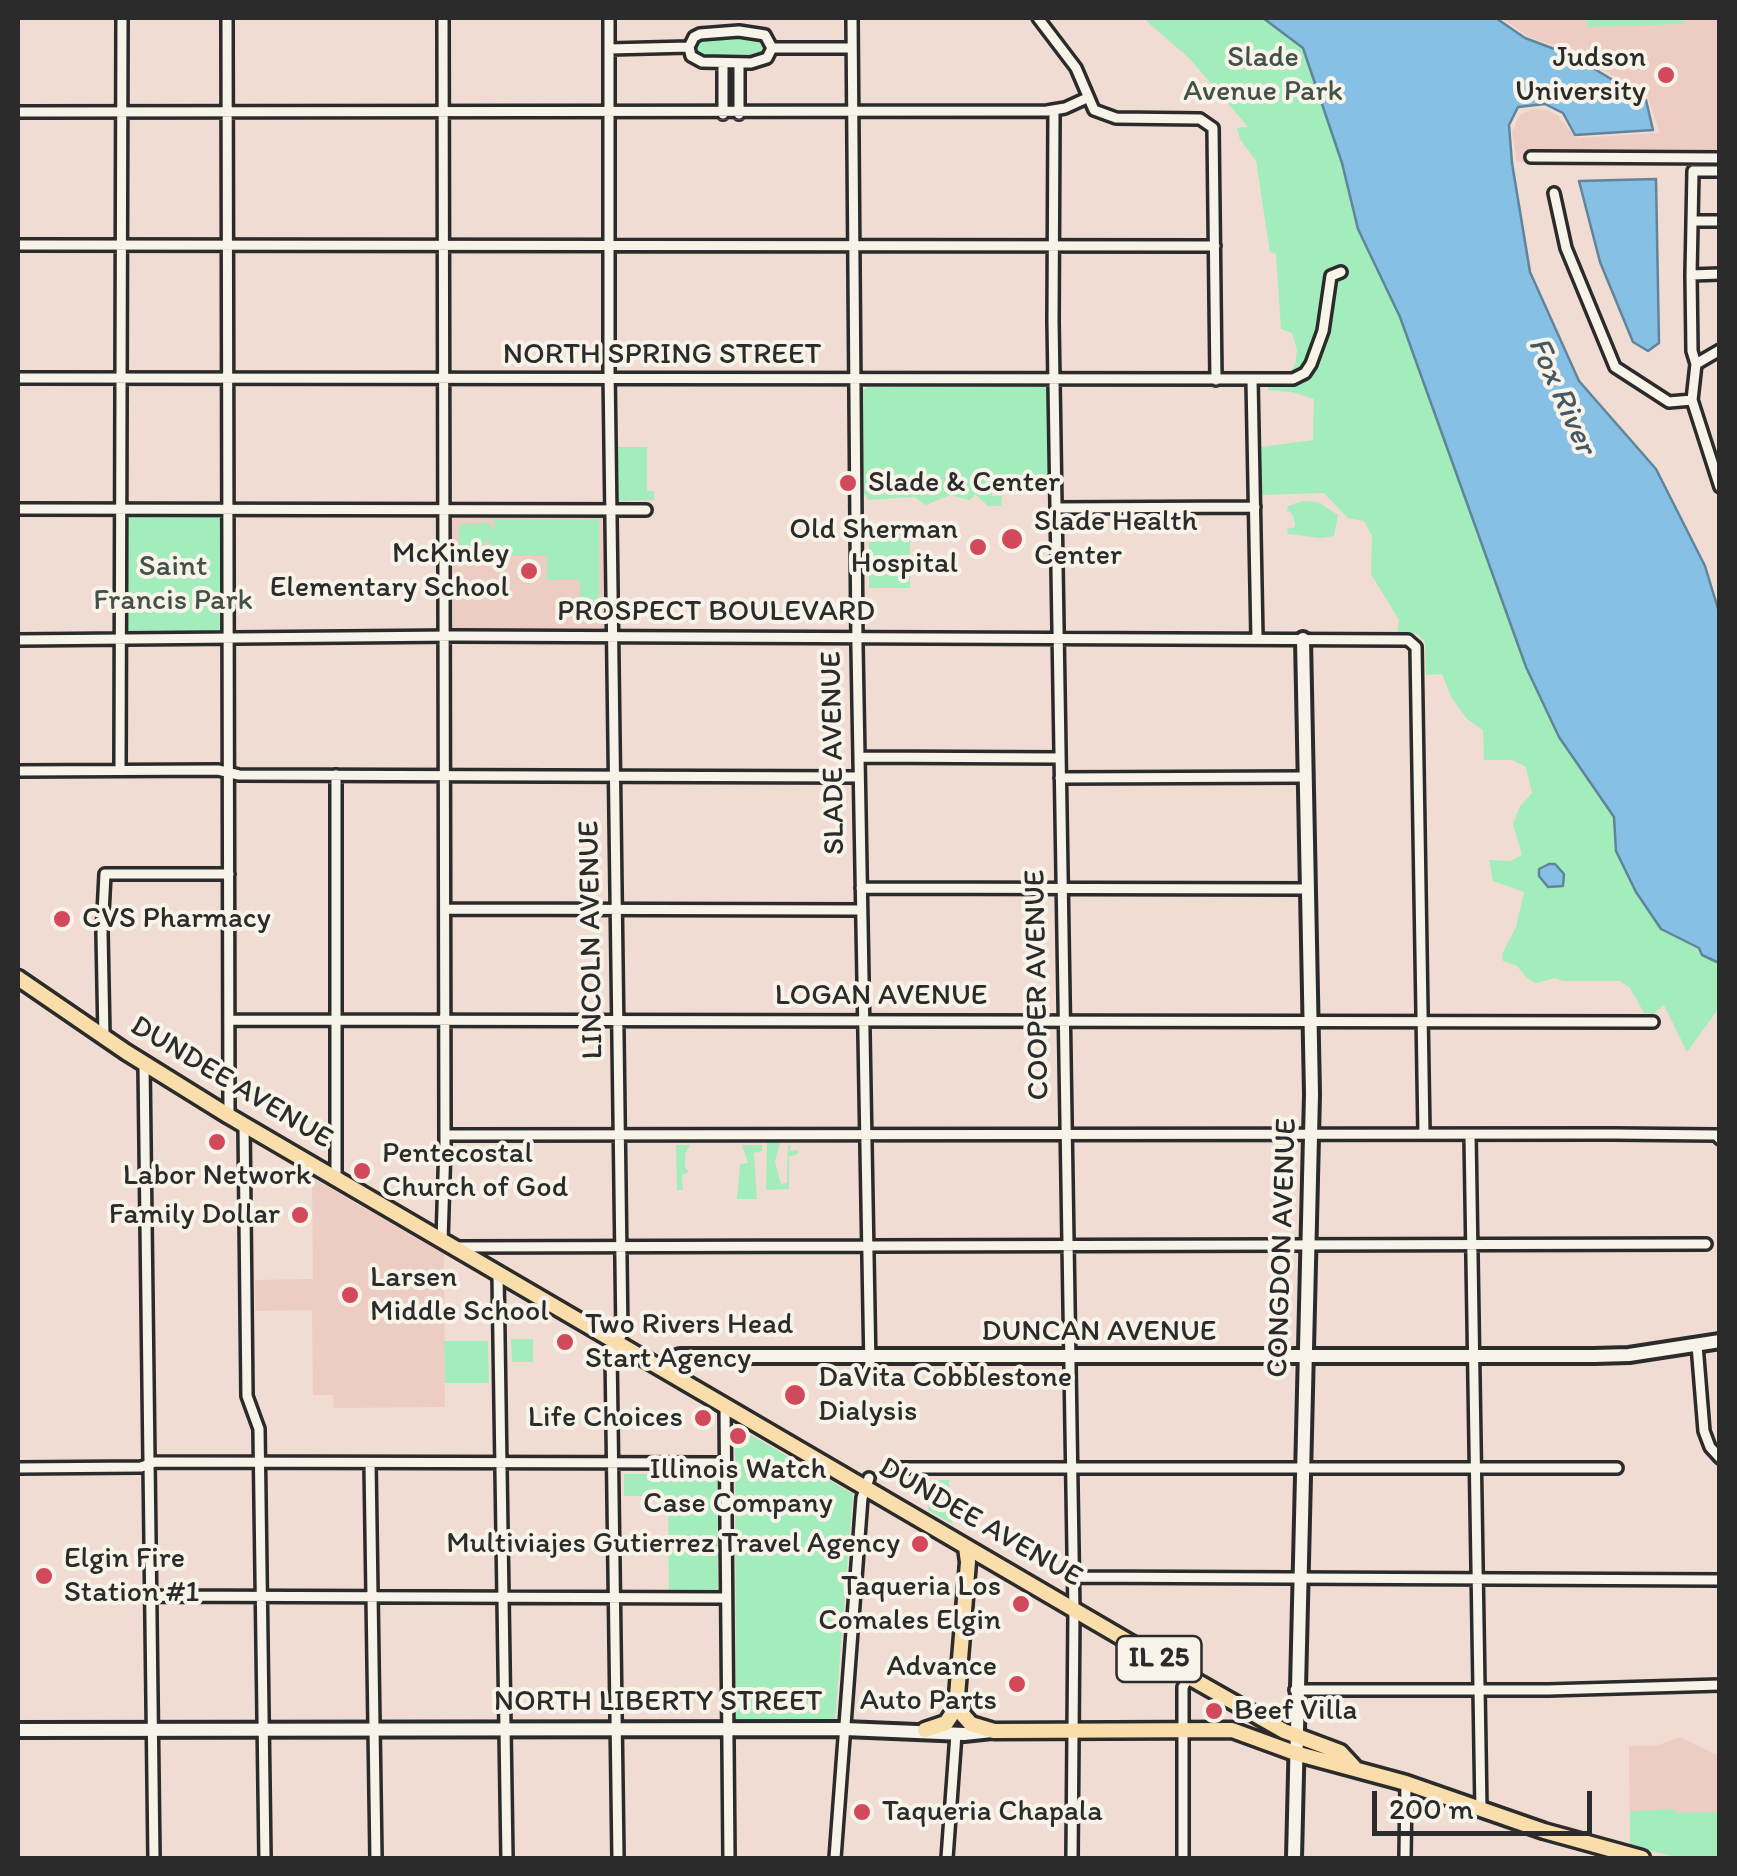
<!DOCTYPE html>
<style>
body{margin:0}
#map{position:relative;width:1737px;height:1876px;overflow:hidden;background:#f0dcd2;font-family:Itim,sans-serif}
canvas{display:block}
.frame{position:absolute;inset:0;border:20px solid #2b2b2b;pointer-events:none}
.scale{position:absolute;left:1372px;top:1791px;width:220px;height:45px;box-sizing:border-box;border:5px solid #2b2b2b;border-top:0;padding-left:12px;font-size:30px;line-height:35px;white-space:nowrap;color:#2b2b2b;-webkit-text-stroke:8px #f7f3e8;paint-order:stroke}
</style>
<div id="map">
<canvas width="1737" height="1876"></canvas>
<div class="frame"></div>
<div class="scale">200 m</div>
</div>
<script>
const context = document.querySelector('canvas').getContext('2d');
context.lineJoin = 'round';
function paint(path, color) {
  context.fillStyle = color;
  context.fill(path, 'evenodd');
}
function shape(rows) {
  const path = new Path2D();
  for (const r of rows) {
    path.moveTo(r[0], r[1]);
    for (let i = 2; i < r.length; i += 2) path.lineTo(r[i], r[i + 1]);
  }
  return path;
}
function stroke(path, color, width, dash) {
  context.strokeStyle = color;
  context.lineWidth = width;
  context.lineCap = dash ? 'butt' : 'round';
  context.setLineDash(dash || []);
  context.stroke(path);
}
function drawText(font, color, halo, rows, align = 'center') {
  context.font = font + ' Itim,sans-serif';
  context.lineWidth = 8;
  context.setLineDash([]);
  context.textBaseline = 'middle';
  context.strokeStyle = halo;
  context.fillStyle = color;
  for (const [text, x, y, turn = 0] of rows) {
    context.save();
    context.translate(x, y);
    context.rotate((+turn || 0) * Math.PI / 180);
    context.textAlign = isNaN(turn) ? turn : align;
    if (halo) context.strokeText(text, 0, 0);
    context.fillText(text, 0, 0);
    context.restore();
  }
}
paint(shape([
 [1501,18,1719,18,1719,164,1517,162,1512,132,1520,115,1533,109,1547,110,1558,116,1576,138,1660,133,1648,97,1576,53,1529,37],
 [600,514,606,518,607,628,452,628,452,515],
 [312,1178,444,1254,445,1407,334,1408,333,1395,313,1395,312,1310,255,1311,255,1280,313,1279],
 [1717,1694,1719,1694,1719,1858,1630,1839,1629,1746,1656,1746,1680,1737,1719,1756]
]), '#ecccc3');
paint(shape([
 [1143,18,1263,18,1303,48,1342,163,1358,229,1400,317,1526,668,1559,737,1614,817,1616,851,1636,892,1661,929,1699,948,1719,963,1719,1008,1687,1052,1664,1005,1653,1014,1644,1013,1630,988,1620,981,1563,981,1555,978,1536,983,1527,978,1517,966,1503,961,1502,954,1516,927,1524,892,1493,881,1489,860,1510,861,1522,855,1513,824,1520,806,1532,793,1526,767,1512,760,1484,760,1483,730,1467,719,1451,697,1442,674,1426,675,1425,642,1418,634,1397,635,1399,620,1371,574,1372,536,1364,521,1348,518,1324,493,1261,495,1260,447,1313,440,1314,399,1292,392,1268,390,1268,372,1291,371,1295,365,1297,350,1292,333,1281,329,1276,254,1270,252,1256,161,1240,139,1237,128,1248,127,1190,59],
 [1587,18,1684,18,1684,24,1587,27],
 [717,34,757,35,765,40,767,52,748,60,698,55,694,47,697,40],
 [867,387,1047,387,1049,491,1015,491,1008,480,1003,480,1002,490,992,491,992,496,1002,496,1001,506,988,506,975,494,970,500,950,495,926,505,914,497,868,500,866,495,861,495,859,394],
 [616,447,647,447,647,491,654,491,654,500,616,501],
 [1302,501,1318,502,1338,515,1334,536,1321,538,1288,534,1287,529,1295,527,1295,523,1292,513,1287,511,1288,506],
 [125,514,223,514,224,625,221,634,127,634,125,631],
 [494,519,599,519,599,623,580,623,580,580,547,580,547,556,490,556,489,539,475,552,465,552,459,546,459,527,463,523,490,523,494,532],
 [869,534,910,534,910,588,869,588],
 [767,1139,781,1139,775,1162,781,1184,787,1183,788,1145,791,1145,790,1151,799,1150,798,1154,789,1157,789,1189,766,1190],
 [676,1145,690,1145,685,1154,685,1168,689,1172,682,1175,683,1190,677,1190],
 [742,1145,762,1145,762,1151,754,1153,757,1199,737,1199,740,1164,748,1163],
 [511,1339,533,1339,533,1362,512,1362],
 [444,1341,488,1341,489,1383,445,1383],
 [735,1426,853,1494,835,1720,736,1722],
 [668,1468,717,1468,718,1590,669,1591,668,1496,624,1496,624,1474,668,1474],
 [927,1480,949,1480,952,1524,928,1510],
 [1675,1809,1676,1813,1719,1812,1719,1858,1679,1858,1630,1845,1630,1811]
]), '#a3edbc');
const water = shape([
 [1263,18,1496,18,1525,38,1573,56,1646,100,1653,130,1575,135,1563,113,1545,104,1518,107,1509,125,1512,163,1530,272,1579,381,1656,469,1705,566,1719,612,1719,963,1702,955,1699,948,1661,929,1636,892,1616,851,1614,817,1559,737,1526,667,1400,317,1358,229,1342,163,1303,48,1263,18],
 [1656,179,1659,343,1648,351,1633,342,1600,262,1579,181,1656,179],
 [1549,864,1555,864,1564,874,1563,886,1548,887,1539,876,1539,869,1549,864]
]);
paint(water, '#86c0e5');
stroke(water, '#62849b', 2.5);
const street = shape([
 [227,18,229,1116],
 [609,18,609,370,622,1334,611,1351,618,1858],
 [852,18,857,647,870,1367],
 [1038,18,1076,68,1094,110,1116,118,1200,119,1213,128,1216,380],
 [689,47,694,37,700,34,739,31,765,35,772,48],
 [689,47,691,56,702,62,751,63,767,58,772,48],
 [772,48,852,48],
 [609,49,689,47],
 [723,63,723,114],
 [739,63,739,114],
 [1054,111,1053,321,1074,1610,1072,1858],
 [18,112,1047,111,1065,108,1087,98],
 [1531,157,1720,158],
 [1720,171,1693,171,1691,275,1692,351,1696,364,1692,400,1720,487],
 [1554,193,1566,248,1615,367,1669,402,1692,400],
 [1693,221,1720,221],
 [18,245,1215,246],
 [1691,275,1720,274],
 [1696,364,1720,350],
 [18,378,1293,379,1305,373,1311,364,1323,331,1331,276,1341,272],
 [1252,380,1257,638],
 [1056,508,1255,507],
 [18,509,646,510],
 [18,640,454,636,1408,640,1416,647,1424,1134],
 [859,757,1060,758],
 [120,770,122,18],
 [18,771,218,770,239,775,859,777],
 [1060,778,1306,777],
 [861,888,1308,889],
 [445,909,861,910],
 [230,1020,1653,1022],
 [104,1037,102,933,105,874,229,874],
 [144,1064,154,1858],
 [244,1124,247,1396,259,1429,265,1858],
 [445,1135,1613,1134,1716,1135,1720,1139],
 [1470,1135,1481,1810],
 [336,1179,336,775],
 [442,1241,445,1144,443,18],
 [455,1247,1706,1244],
 [498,1274,507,1858],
 [1697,1345,1704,1431,1710,1447,1720,1458],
 [725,1406,729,1858],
 [370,1463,376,1858],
 [18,1468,141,1467,155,1462,725,1463],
 [898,1468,1617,1468],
 [1073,1577,1720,1580],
 [150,1596,726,1598],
 [1295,1690,1548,1690,1720,1685],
 [835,1858,862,1498,869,1478],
 [947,1858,956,1734],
 [1183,1858,1183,1687,1189,1677],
 [1405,1858,1406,1783]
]);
const secondary = shape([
 [666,1371,674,1358,680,1356,1594,1356,1629,1355,1720,1341],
 [18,1730,845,1729,964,1734,992,1731],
 [1294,1858,1312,1094,1303,639]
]);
const primary = shape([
 [18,978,126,1052,229,1116,1196,1681,1284,1731,1340,1752,1354,1767],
 [958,1700,963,1715,971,1724,994,1731,1232,1730,1295,1753,1406,1783,1544,1831,1642,1858],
 [925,1730,946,1723,956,1708,968,1562,966,1547]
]);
stroke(street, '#2b2b2b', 16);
stroke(secondary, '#2b2b2b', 20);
stroke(primary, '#2b2b2b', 21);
stroke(street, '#f7f3e8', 9);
stroke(secondary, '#f7f3e8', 12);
stroke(primary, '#f9deab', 14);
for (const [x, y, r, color] of [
 [1666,75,10,"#d1495b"],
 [848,483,10,"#d1495b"],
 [1012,539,12,"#d1495b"],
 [978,547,10,"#d1495b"],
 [529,571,10,"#d1495b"],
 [62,919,10,"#d1495b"],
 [217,1142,10,"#d1495b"],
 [362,1171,10,"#d1495b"],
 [300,1215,10,"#d1495b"],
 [350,1295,10,"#d1495b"],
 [565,1342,10,"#d1495b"],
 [795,1395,12,"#d1495b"],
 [703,1418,10,"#d1495b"],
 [738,1436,10,"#d1495b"],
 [920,1544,10,"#d1495b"],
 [44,1576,10,"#d1495b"],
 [1021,1604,10,"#d1495b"],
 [1017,1684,10,"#d1495b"],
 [1214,1711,10,"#d1495b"],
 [862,1812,10,"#d1495b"]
]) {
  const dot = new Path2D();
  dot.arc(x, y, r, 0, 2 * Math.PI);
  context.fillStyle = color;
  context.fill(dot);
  stroke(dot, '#f7f3e8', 4);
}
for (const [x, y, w] of [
 [1159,1659,85]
]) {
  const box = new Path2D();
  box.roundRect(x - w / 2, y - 23, w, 46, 8);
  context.fillStyle = '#f7f3e8';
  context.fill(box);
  stroke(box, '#2b2b2b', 2.5);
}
drawText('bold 28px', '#2b2b2b', null, [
 ["IL 25",1159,1659]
]);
drawText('30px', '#435248', '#f7f3e8', [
 ["Slade",1263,58],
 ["Avenue Park",1263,92],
 ["Saint",173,567],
 ["Francis Park",173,601]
]);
drawText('30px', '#2b2b2b', '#f7f3e8', [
 ["Judson",1646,58,"right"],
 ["University",1646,92,"right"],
 ["Slade & Center",868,483],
 ["Slade Health",1034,522],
 ["Center",1034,556],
 ["Old Sherman",958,530,"right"],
 ["Hospital",958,564,"right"],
 ["McKinley",509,554,"right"],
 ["Elementary School",509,588,"right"],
 ["CVS Pharmacy",82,919],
 ["Pentecostal",382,1154],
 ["Church of God",382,1188],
 ["Labor Network",217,1176,"center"],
 ["Family Dollar",280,1215,"right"],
 ["Larsen",370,1278],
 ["Middle School",370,1312],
 ["Two Rivers Head",585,1325],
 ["Start Agency",585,1359],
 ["DaVita Cobblestone",818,1378],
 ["Dialysis",818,1412],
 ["Life Choices",683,1418,"right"],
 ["Illinois Watch",738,1470,"center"],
 ["Case Company",738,1504,"center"],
 ["Multiviajes Gutierrez Travel Agency",900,1544,"right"],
 ["Elgin Fire",64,1559],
 ["Station #1",64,1593],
 ["Taqueria Los",1001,1587,"right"],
 ["Comales Elgin",1001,1621,"right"],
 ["Advance",997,1667,"right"],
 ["Auto Parts",997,1701,"right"],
 ["Beef Villa",1234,1711],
 ["Taqueria Chapala",882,1812]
], 'left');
drawText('30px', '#2b2b2b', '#f7f3e8', [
 ["NORTH SPRING STREET",662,355],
 ["PROSPECT BOULEVARD",716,612],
 ["SLADE AVENUE",834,753,-91],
 ["LINCOLN AVENUE",592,940,-91],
 ["COOPER AVENUE",1038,985,-91],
 ["LOGAN AVENUE",881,996],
 ["DUNDEE AVENUE",231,1083,31],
 ["CONGDON AVENUE",1283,1248,-88],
 ["DUNCAN AVENUE",1099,1332],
 ["DUNDEE AVENUE",980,1523,30],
 ["NORTH LIBERTY STREET",658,1702]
]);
drawText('italic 32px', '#465863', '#f7f3e8', [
 ["Fox River",1561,396,66]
]);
</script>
